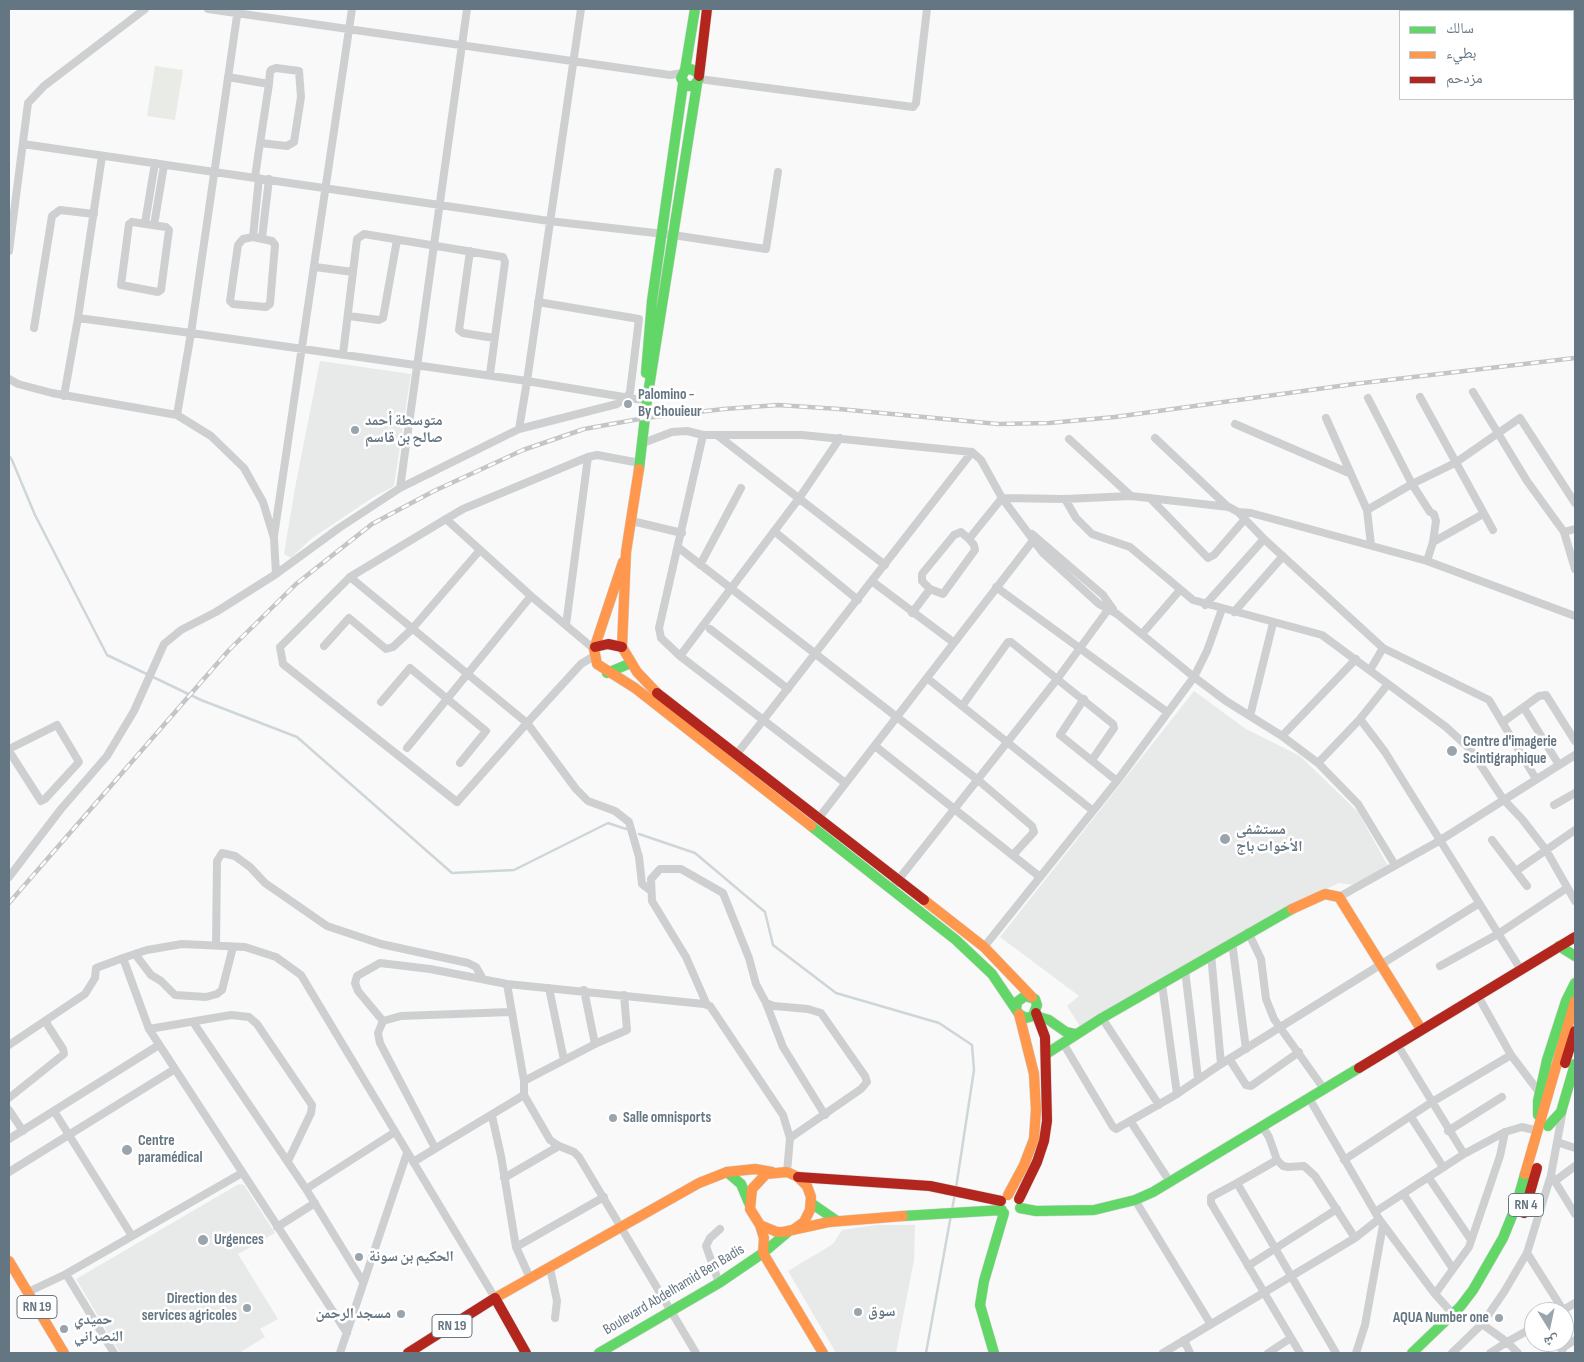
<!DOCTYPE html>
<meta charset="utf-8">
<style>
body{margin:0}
#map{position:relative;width:1584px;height:1362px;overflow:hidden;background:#f9f9f9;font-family:"Sofia Sans Condensed","Noto Naskh Arabic",sans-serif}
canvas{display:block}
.frame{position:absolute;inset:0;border:10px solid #657683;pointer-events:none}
.legend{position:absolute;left:1399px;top:10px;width:175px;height:90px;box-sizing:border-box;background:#fff;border:1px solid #c1c8cd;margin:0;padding:6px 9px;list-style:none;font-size:15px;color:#657683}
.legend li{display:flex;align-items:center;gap:10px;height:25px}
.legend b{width:25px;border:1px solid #c1c8cd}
.north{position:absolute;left:1524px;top:1302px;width:50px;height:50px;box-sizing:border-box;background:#fff;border:1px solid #c1c8cd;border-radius:50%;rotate:170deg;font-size:14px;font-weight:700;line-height:20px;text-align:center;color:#657683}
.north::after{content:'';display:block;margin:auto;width:18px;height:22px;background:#99a4ac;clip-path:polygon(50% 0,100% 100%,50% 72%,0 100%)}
</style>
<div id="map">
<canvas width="1584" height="1362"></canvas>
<div class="frame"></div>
<ul class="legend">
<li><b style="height:6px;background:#63d668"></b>سالك</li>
<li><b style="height:6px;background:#ff974d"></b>بطيء</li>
<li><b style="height:6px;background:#b3261e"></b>مزدحم</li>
</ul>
<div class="north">ش</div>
</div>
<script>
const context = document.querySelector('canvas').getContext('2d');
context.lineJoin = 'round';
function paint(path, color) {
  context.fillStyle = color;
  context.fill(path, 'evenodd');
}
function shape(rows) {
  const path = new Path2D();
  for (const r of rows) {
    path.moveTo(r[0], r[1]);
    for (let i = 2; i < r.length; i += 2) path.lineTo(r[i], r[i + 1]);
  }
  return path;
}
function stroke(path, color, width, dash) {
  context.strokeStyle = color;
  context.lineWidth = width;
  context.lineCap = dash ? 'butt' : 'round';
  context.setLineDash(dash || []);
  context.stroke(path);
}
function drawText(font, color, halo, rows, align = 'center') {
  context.font = font + ' "Sofia Sans Condensed","Noto Naskh Arabic",sans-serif';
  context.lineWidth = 5;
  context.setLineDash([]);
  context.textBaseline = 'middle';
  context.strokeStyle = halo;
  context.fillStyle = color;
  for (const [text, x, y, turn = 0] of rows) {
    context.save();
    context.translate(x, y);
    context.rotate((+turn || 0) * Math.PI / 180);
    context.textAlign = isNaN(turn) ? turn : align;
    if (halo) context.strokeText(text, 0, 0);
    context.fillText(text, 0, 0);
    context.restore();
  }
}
paint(shape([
 [320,361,411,374,394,486,372,498,311,539,291,558,284,554,295,488],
 [1194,691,1246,729,1300,756,1358,812,1388,866,1355,885,1339,883,1257,923,1081,1028,1067,1006,1079,996,1000,937],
 [239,1184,244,1185,275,1233,238,1254,278,1319,260,1329,265,1337,239,1353,120,1353,76,1279],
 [876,1225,915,1225,914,1260,896,1353,836,1353,788,1271,833,1244,842,1230]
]), '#e8e9e9');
paint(shape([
 [155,66,183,70,175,120,147,116]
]), '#e8ebe6');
stroke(shape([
 [9,456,12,460,35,515,107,655,201,700,297,737,452,873,514,870,608,823,626,829],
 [639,834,695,853,765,912,773,945,836,993,939,1023,972,1045,974,1070,956,1188],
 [952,1210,955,1193],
 [926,1353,951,1215]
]), '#ced6d9', 2.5);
const fast = shape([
 [685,70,691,69,698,73,699,79,694,86,686,86,681,78,685,70,695,9],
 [646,373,652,301,683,84],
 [639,469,647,400,697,84],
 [607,673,631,663],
 [811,826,956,940,992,974,1019,1014,1026,1018,1033,1016,1037,1005,1035,999,1025,996,1017,1002,1016,1009],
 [1559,946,1575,956],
 [1039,1017,1049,1020,1066,1032,1075,1034],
 [1046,1054,1102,1018,1292,909],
 [1538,1115,1538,1101,1547,1060,1566,1001,1575,983],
 [1548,1126,1561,1112,1575,1064],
 [727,1172,741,1184,749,1203],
 [811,1203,837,1221],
 [1020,1208,1036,1211,1094,1210,1135,1200,1153,1192,1359,1068],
 [903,1216,1002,1210],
 [599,1353,719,1283,763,1253,789,1231],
 [994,1353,980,1305,984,1281,1004,1213],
 [1412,1353,1460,1307,1473,1290,1503,1238,1516,1206,1525,1174]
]);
const slow = shape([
 [639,469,626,552,622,647,637,672,657,693],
 [623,562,594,649,597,664,635,688,811,826],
 [924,900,984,947,1032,997],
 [1292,909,1325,894,1339,897,1421,1029],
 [1525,1174,1575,1001],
 [1008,1195,1024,1165,1034,1139,1036,1110,1034,1074,1019,1014],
 [760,1225,764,1238,763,1253,823,1353],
 [793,1230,804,1222,810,1210,811,1197,807,1186,798,1177,787,1172,766,1174,752,1189,750,1209,760,1225,777,1232,783,1232,829,1222,903,1216],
 [9,1261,64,1353],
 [495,1298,699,1183,727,1172,755,1169,772,1172]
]);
const jam = shape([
 [699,76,707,9],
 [595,647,608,644,622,647],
 [657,693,924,900],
 [1565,1063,1575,1031],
 [1359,1068,1575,937],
 [798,1177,930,1186,1001,1201],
 [1019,1199,1037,1162,1044,1141,1047,1121,1045,1037,1036,1013],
 [1524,1213,1537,1168],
 [408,1353,495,1298,526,1353]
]);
stroke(fast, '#d5d6d7', 11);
stroke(slow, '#d5d6d7', 11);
stroke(jam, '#d5d6d7', 11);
stroke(shape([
 [208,9,670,75,683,73],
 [238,9,191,333,527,381,581,9],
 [228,77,269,84],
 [699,79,913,107,916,103,927,9],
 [23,144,549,221,673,235,766,249,778,172],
 [255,177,260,143,269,84,270,72,271,70,276,68,299,71,301,97,294,142,287,146,260,143],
 [132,222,166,227,169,230,161,290,158,292,121,285,129,224,132,222],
 [145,223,155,163],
 [154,225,164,165],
 [253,237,272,241,275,245,270,304,266,307,233,304,230,301,238,245,243,239,253,237],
 [253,237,259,178],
 [262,238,269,179],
 [9,251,28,103,44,86,145,9],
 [470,251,459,330,463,333,494,338],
 [315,267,353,272],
 [349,316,379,320,383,318,397,240],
 [78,318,191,333,177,415],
 [34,328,52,216,60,210,94,214],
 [343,354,357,239,364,234,503,257,505,262,490,374],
 [9,379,18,384,52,393,177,415,211,436,244,468,263,502,274,538,276,574,339,528,400,488,519,429,527,381,642,400],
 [1473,392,1527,481,1564,532],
 [64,396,78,318,102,156],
 [1420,397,1493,530],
 [1368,398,1412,484,1430,512,1434,514,1436,521,1433,542,1427,561],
 [1326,418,1367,510,1371,545],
 [1235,424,1349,473],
 [519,429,617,404,627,397,630,392,639,319,538,302],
 [717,435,885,565],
 [1155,438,1228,507],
 [1069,439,1131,496],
 [643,443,672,432,687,431,703,435],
 [400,488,467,9],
 [1150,498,1208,558,1214,555,1245,519],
 [1065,499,1076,518,1092,534,1130,547,1193,600,1322,635,1446,727,1470,749,1503,799,1522,819,1546,850,1575,901],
 [1367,510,1412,484,1455,463,1520,418,1575,503],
 [1238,512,1251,513,1427,561,1575,616],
 [632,521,682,533],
 [1575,529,1564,532,1575,569],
 [774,531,858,600],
 [1032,534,1103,595,1113,609],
 [274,536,352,9],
 [1433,542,1483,514],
 [679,548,978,780,1032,826,1034,832,1013,855],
 [700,565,741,488],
 [350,577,446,519],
 [873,582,953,642],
 [996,587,1167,712],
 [930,589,922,581,922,574,954,535,961,532,969,539],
 [1205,605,1264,539],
 [1234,612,1283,556],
 [912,613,930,589,943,594,975,550,974,545,969,539,1002,498,1065,499,1131,496,1229,507,1238,512,1264,539,1383,648,1489,700,1536,779],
 [566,625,588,457],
 [710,629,788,689],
 [1142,634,1180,590],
 [324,646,349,618,386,649,393,647,412,629,480,550],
 [594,649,531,596,446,519,463,509,588,457,597,455,640,463],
 [594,656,581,664,527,723,457,802,283,664,280,647,350,577,527,723,576,789,588,801,615,811,629,822,639,857,642,884,650,890],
 [680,656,800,497,840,438],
 [1370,670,1383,648],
 [927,678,1092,810],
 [1084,699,1060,735,1117,781],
 [381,702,410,668,486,731,460,763],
 [962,706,1008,642,1011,642,1113,724,1114,728,1092,760],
 [1524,708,1559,765],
 [1250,716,1273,623],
 [1360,719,1385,752,1521,970],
 [1503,722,1539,696,1546,695,1575,741],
 [1282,736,1356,659],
 [875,746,1040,877],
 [407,748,531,596],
 [9,749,57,725,79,762,45,799,41,801,9,751],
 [736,755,972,452],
 [1318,763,1360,719,1388,684],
 [844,782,680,656,661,638,659,628,703,435,802,435,972,452,981,460,1002,498,1043,553,1099,604,1117,614,1194,677,1226,701,1282,736,1318,763,1358,804,1395,865],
 [1554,805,1575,793],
 [818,819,1035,538],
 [1492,840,1527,886],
 [1516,871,1575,830],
 [9,877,61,809,107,756,134,711,164,644,181,630,216,612,276,574],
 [895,884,1058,678,1110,607],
 [1339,897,1439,841,1575,755],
 [1248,932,1261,959,1266,999,1274,1019,1324,1089],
 [1232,942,1246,1049],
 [216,945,217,861,222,853,235,856,250,867,265,883,327,926,381,944,468,963,476,967,483,979],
 [984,947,1117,781,1194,677,1207,651,1222,609],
 [135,954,151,975,161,981,175,995,206,997,217,994,222,990,233,947],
 [1211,954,1221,1064],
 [123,958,149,1029,347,1333],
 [1440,966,1498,934,1567,888],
 [1185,970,1198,1078],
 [1162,984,1177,1094],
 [549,988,564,1060],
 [584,990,595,1044],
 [1478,996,1511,1055,1539,1092],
 [766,1003,783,1047,825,1115],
 [707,1005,686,957,652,901,651,879,660,869,681,869,723,893,749,958,756,984,766,1003,774,1006,808,1009,821,1013,865,1076,867,1082,861,1089,790,1138],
 [1102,1018,1159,1105],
 [383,1021,358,991,355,983,357,976,380,963,430,969,507,984],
 [193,1022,306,1189,363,1282],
 [149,1029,231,1015,249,1017,257,1024,312,1105,311,1113,288,1161],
 [1063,1043,1113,1127,1116,1129,1177,1094,1221,1064,1478,904],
 [1397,1044,1464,1154],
 [9,1045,85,994,95,978,96,968,123,958,147,950,182,944,245,947,276,957,301,975,495,1298],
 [1230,1060,1246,1085,1251,1086,1299,1052],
 [524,1081,597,1043,627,1030,624,995],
 [9,1098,64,1054,63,1049,45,1021],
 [1309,1098,1379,1219,1435,1294],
 [9,1110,23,1131],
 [54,1111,132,1236],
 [492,1116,501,1156,516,1247,530,1278],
 [1411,1117,1443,1167],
 [1131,1122,1170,1182],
 [1262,1126,1269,1137,1277,1160],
 [1448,1131,1502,1097],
 [9,1139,159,1045],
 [1557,1142,1563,1110],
 [435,1148,380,1043,378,1033,383,1021,401,1016,510,1012],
 [1344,1160,1432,1102,1511,1055],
 [413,1162,524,1095],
 [9,1172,175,1069],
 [1551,1175,1575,1214],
 [504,1178,559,1146],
 [1429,1178,1471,1240],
 [1555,1181,1575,1166],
 [1237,1183,1211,1197,1211,1203,1300,1353],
 [306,1189,395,1132],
 [1404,1195,1453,1269],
 [1135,1200,1210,1323],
 [1375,1212,1464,1154,1505,1132,1522,1127,1538,1131],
 [277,1227,315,1203],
 [516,1247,604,1197],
 [1527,1253,1563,1310],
 [1248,1266,1337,1209],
 [550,1268,557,1301,555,1318],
 [66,1274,114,1353],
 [719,1283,706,1246,710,1238,720,1229],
 [28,1292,66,1274,242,1173],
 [1560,1312,1575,1303],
 [1453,1314,1435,1294,1469,1247,1500,1156,1505,1132],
 [1482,1324,1507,1342,1534,1327],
 [1184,1340,1190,1353],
 [340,1353,407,1153],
 [696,1353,579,1157,574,1152,559,1146,550,1140,524,1095,524,1081,507,984,704,1004,710,1006,783,1115,790,1138,787,1172],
 [1163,1353,1355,1238,1379,1219],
 [1268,1353,1291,1338],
 [1336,1353,1237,1183,1277,1160,1283,1166,1288,1167,1304,1166,1315,1176,1355,1238],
 [1356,1353,1365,1325,1383,1225],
 [1452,1353,1482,1324,1504,1292,1527,1253,1551,1175,1557,1142,1575,1148],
 [1490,1353,1507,1342,1518,1353],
 [1561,1353,1564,1347,1575,1340]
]), '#cecfd0', 8);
stroke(fast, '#63d668', 10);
stroke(slow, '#ff974d', 10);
stroke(jam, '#b3261e', 10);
const rail = shape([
 [9,903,229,650,296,584,372,524,434,491,523,450,584,429,645,418,724,409,778,405,839,409,998,424,1049,423,1115,417,1354,384,1575,358]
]);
stroke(rail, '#c3c5c6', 4.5);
stroke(rail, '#fff', 2.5, [8]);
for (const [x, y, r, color] of [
 [628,404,5,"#99a4ac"],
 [355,430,5,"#99a4ac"],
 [1452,751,6,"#99a4ac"],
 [1225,839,6,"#99a4ac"],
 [613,1118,5,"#99a4ac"],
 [127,1150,6,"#99a4ac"],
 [203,1240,6,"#99a4ac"],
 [359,1257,5,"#99a4ac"],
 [247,1308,5,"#99a4ac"],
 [858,1312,5,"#99a4ac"],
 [401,1314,5,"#99a4ac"],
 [1499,1318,5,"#99a4ac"],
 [64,1329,5,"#99a4ac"]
]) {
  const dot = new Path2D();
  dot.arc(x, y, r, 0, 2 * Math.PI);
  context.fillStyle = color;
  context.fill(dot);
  stroke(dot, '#fff', 2);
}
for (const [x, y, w] of [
 [1526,1205,35],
 [37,1307,40],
 [452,1326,40]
]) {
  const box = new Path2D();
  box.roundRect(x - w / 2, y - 11.5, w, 23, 4);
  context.fillStyle = '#fff';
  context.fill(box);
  stroke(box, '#657683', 1);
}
drawText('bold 14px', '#657683', null, [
 ["RN 4",1526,1205],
 ["RN 19",37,1307],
 ["RN 19",452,1326]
]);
drawText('bold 15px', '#657683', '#fff', [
 ["Palomino -",638,395],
 ["By Chouieur",638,412],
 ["متوسطة أحمد",365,421],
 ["صالح بن قاسم",365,438],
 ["Centre d'imagerie",1463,742],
 ["Scintigraphique",1463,759],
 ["مستشفى",1236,830],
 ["الأخوات باج",1236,847],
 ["Salle omnisports",623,1118],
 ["Centre",138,1141],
 ["paramédical",138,1158],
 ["Urgences",214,1240],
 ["الحكيم بن سونة",369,1257],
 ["Direction des",237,1299,"right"],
 ["services agricoles",237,1316,"right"],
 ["سوق",868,1312],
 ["مسجد الرحمن",391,1314,"right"],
 ["AQUA Number one",1489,1318,"right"],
 ["حميدي",74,1320],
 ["النصراني",74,1337]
], 'left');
drawText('15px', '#657683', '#fff', [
 ["Boulevard Abdelhamid Ben Badis",674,1290,-31]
]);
</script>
